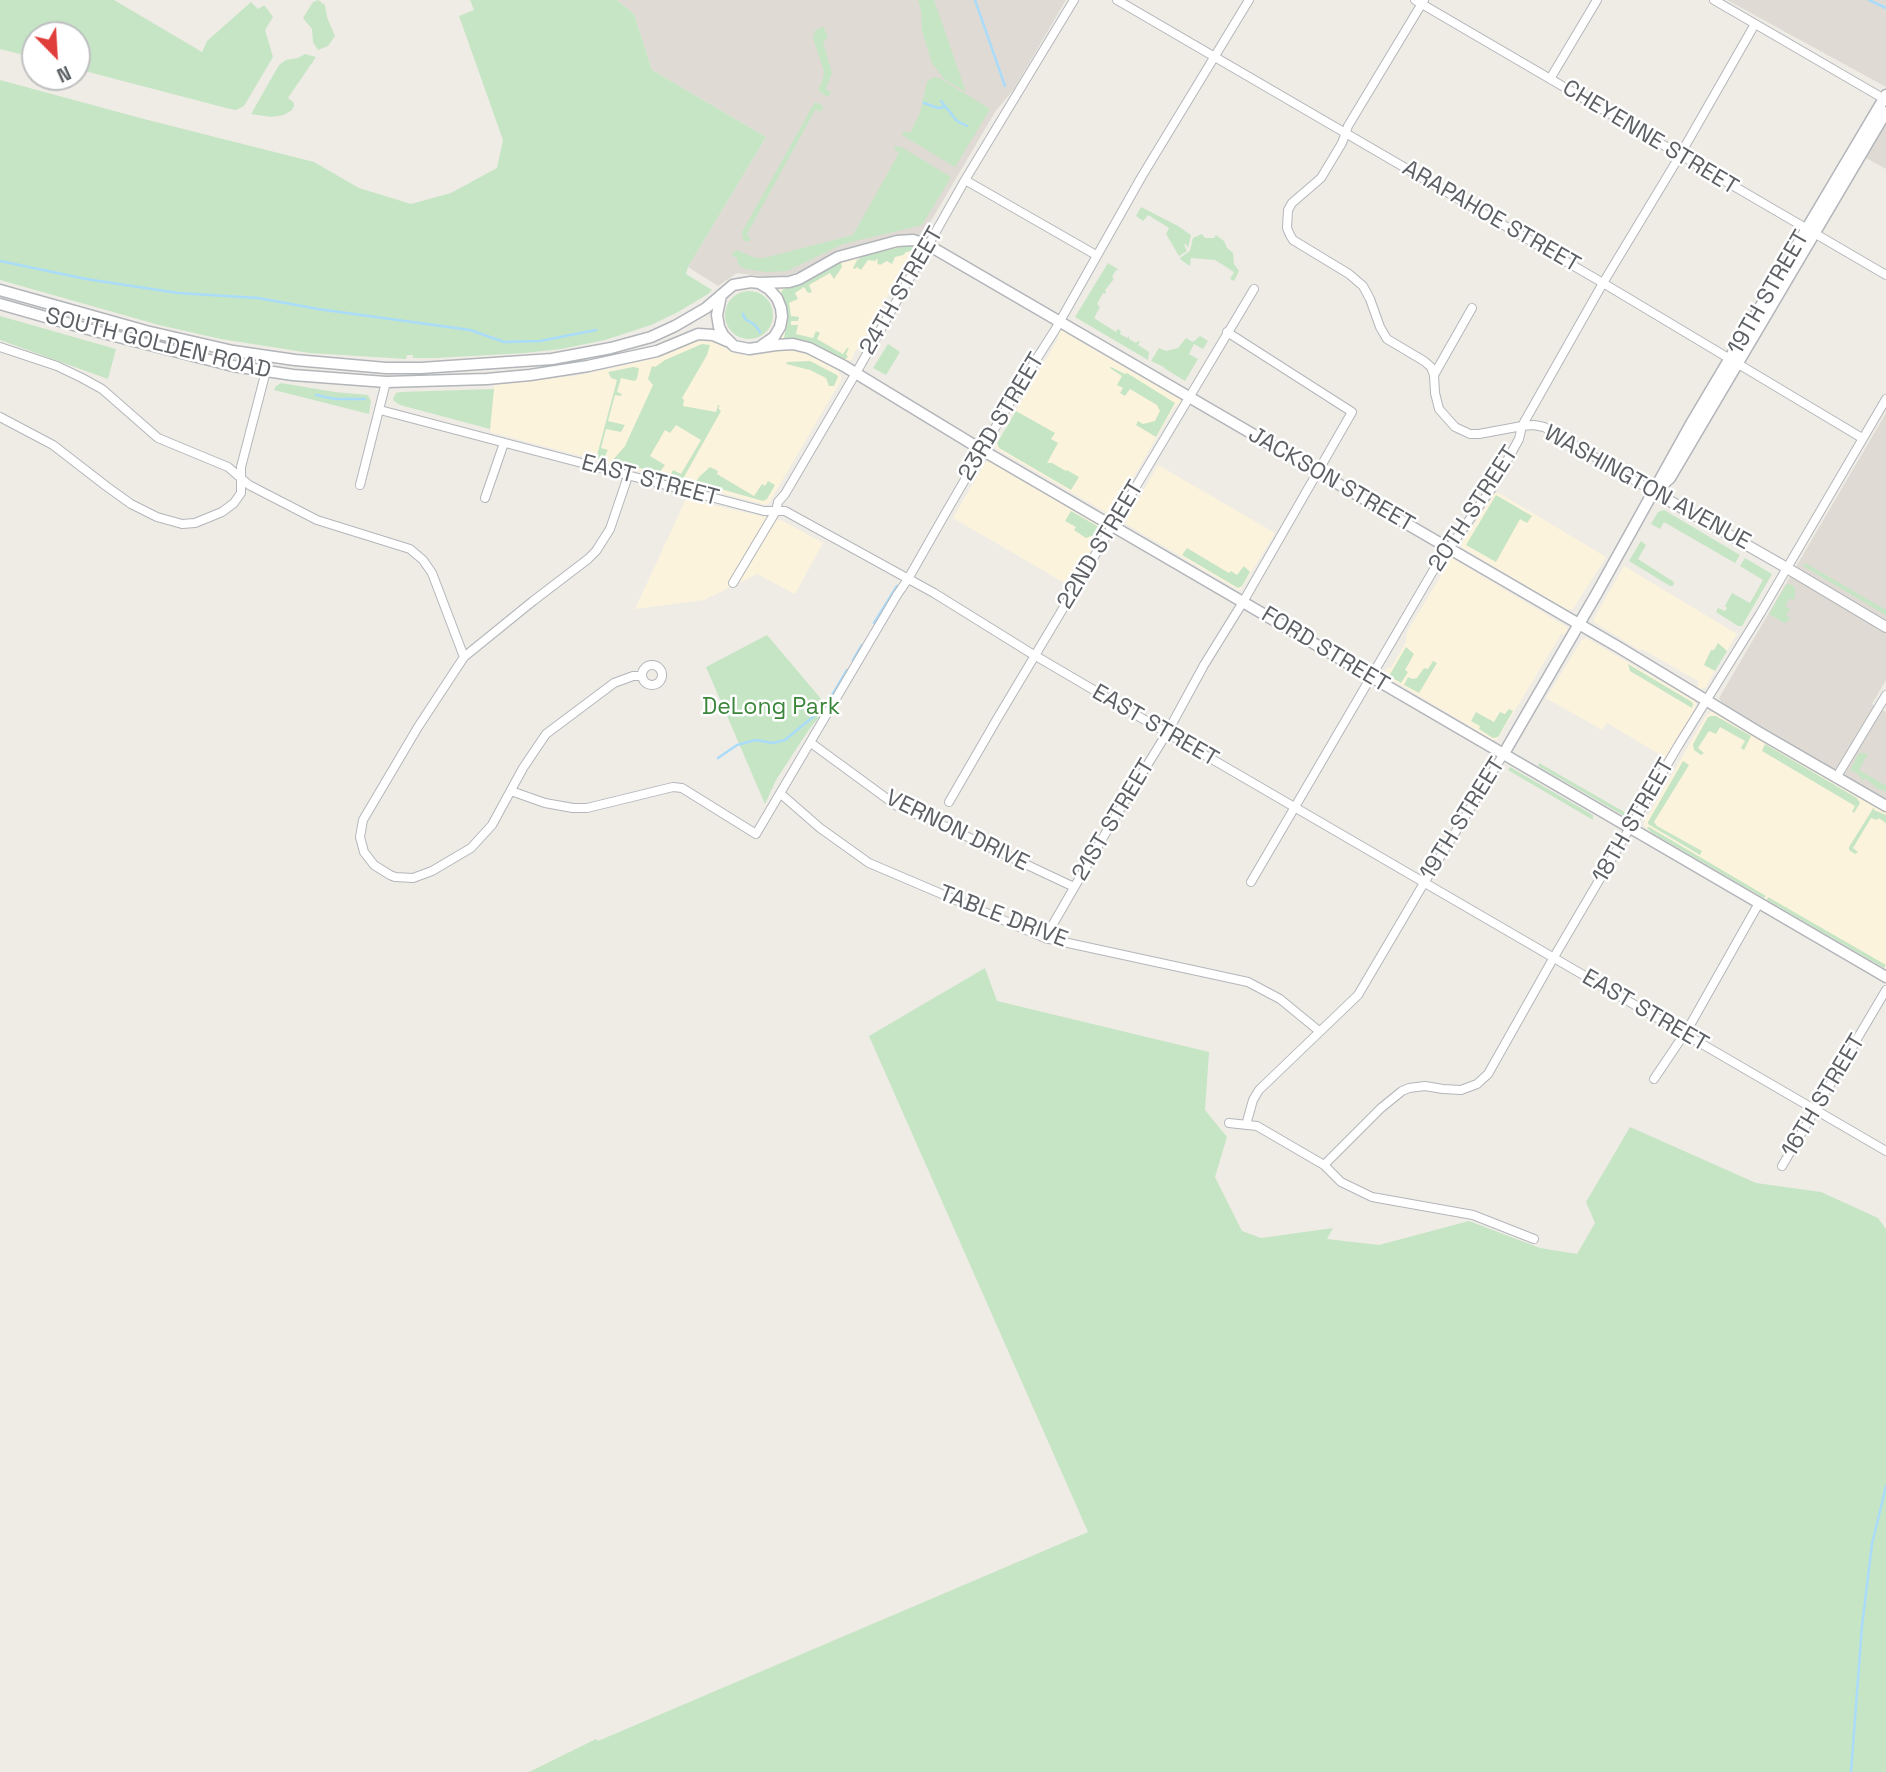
<!DOCTYPE html>
<style>
body{margin:0}
#map{position:relative;width:1886px;height:1772px;overflow:hidden;background:#efece6;font-family:"Space Grotesk",sans-serif}
canvas{display:block}
.north{position:absolute;left:21px;top:21px;width:70px;height:70px;box-sizing:border-box;background:#fff;border:2px solid #bec0c1;border-radius:50%;rotate:156deg;font-size:19px;font-weight:700;line-height:28px;text-align:center;color:#5d6165}
.north::after{content:'';display:block;margin:auto;width:24px;height:32px;background:#e03e3b;clip-path:polygon(50% 0,100% 100%,50% 72%,0 100%)}
</style>
<div id="map">
<canvas width="1886" height="1772"></canvas>
<div class="north">N</div>
</div>
<script>
const context = document.querySelector('canvas').getContext('2d');
context.lineJoin = 'round';
function paint(path, color) {
  context.fillStyle = color;
  context.fill(path, 'evenodd');
}
function shape(rows) {
  const path = new Path2D();
  for (const r of rows) {
    if (r.length === 3) {
      path.moveTo(r[0] + r[2], r[1]);
      path.arc(r[0], r[1], r[2], 0, 2 * Math.PI);
      continue;
    }
    path.moveTo(r[0], r[1]);
    for (let i = 2; i < r.length; i += 2) path.lineTo(r[i], r[i + 1]);
  }
  return path;
}
function stroke(path, color, width, dash) {
  context.strokeStyle = color;
  context.lineWidth = width;
  context.lineCap = dash ? 'butt' : 'round';
  context.setLineDash(dash || []);
  context.stroke(path);
}
function drawText(font, color, halo, rows, align = 'center') {
  context.font = font + ' "Space Grotesk",sans-serif';
  context.lineWidth = 5;
  context.setLineDash([]);
  context.textBaseline = 'middle';
  context.strokeStyle = halo;
  context.fillStyle = color;
  for (const [text, x, y, turn = 0] of rows) {
    context.save();
    context.translate(x, y);
    context.rotate((+turn || 0) * Math.PI / 180);
    context.textAlign = isNaN(turn) ? turn : align;
    if (halo) context.strokeText(text, 0, 0);
    context.fillText(text, 0, 0);
    context.restore();
  }
}
paint(shape([
 [906,245,915,246,919,250,916,254,913,253,868,329,866,337,854,353,852,360,843,361,808,342,796,339,779,339,784,329,787,316,786,305,778,290,799,285,839,263],
 [1063,329,1067,332,1067,334,1174,396,1179,397,1181,401,1179,404,1175,406,1112,514,1107,513,997,449,995,446,1059,337,1058,333],
 [704,340,717,343,735,354,752,356,772,351,798,351,815,358,838,371,841,376,841,380,769,503,766,505,490,432,494,385,575,376,657,358,692,343],
 [988,461,1101,527,1102,531,1070,586,953,518,985,463],
 [1158,465,1275,533,1241,589,1238,590,1126,524,1126,521],
 [1495,493,1499,493,1606,557,1573,609,1568,610,1461,547,1463,541],
 [686,499,783,521,823,543,795,594,757,574,704,600,635,609],
 [1453,556,1457,561,1567,627,1567,631,1564,634,1561,634,1497,740,1493,740,1384,675,1387,668,1391,668,1406,642,1407,632,1448,564,1447,560],
 [1624,566,1737,634,1705,688,1698,689,1698,681,1642,649,1639,650,1594,622,1594,618],
 [1586,638,1695,701,1696,704,1694,710,1666,758,1607,723,1602,730,1546,698,1582,640],
 [1711,712,1717,712,1886,811,1886,969,1652,833,1644,826,1645,818,1649,814,1706,716]
]), '#fcf3dd');
paint(shape([
 [617,0,1066,0,1014,89,995,112,928,226,931,230,927,236,908,234,842,250,822,259,801,271,786,276,768,277,737,273,718,286,688,267,766,137,652,70,634,14],
 [1727,0,1886,0,1886,87],
 [1886,116,1886,169,1866,158],
 [1886,413,1886,680,1872,704,1886,712,1886,800,1722,703,1719,698]
]), '#dfdbd4');
paint(shape([
 [0,0,114,0,202,52,207,41,251,2,258,9,263,6,265,6,273,17,265,30,273,57,244,106,236,110,230,109,77,69,77,35,35,35,35,58,0,49],
 [318,0,325,5,327,17,335,36,328,46,318,50,313,42,312,29,303,18,313,2],
 [470,0,617,0,634,14,652,70,766,137,688,267,686,274,712,290,708,294,678,312,651,325,605,340,561,349,525,353,436,358,413,358,413,355,407,355,406,359,310,353,221,339,159,325,0,280,0,80,144,119,314,162,359,188,411,204,451,193,497,168,503,140,459,16,474,10],
 [918,0,934,0,966,92,944,79,932,63,922,31,921,11],
 [822,27,824,28,828,37,823,42,832,73,826,89,831,93,827,97,818,90,823,79,824,71,813,38,815,31],
 [305,54,316,57,288,98,294,103,294,106,292,110,284,115,271,117,251,114,279,65,286,60,298,58],
 [934,77,941,79,990,109,955,167,902,135,904,131,910,133,920,113,927,82],
 [815,102,822,105,823,109,821,111,815,110,747,234,751,240,746,242,743,239,742,232],
 [896,146,903,148,951,177,922,225,843,244,787,271,767,272,744,269,738,264,737,258,731,255,736,250,756,258,764,258,853,235,899,153,894,149],
 [1141,207,1178,226,1191,235,1188,248,1186,244,1184,245,1187,251,1179,256,1166,234,1169,228,1148,215,1143,221,1136,216],
 [1202,234,1205,238,1214,238,1216,235,1224,241,1227,248,1233,253,1234,264,1239,271,1234,281,1230,279,1234,272,1215,260,1191,258,1190,266,1181,260,1180,258,1190,251,1193,238],
 [905,246,915,246,911,251,906,252,903,255,895,257,892,264,887,261,880,265,877,263,878,260,877,259,875,261,868,260,861,270,857,267,855,269,853,268,857,260,863,256],
 [839,263,841,263,842,267,834,279,830,273,809,285,812,292,808,293,804,287,795,293,798,299,789,303,791,316,799,317,798,321,791,321,791,325,798,325,796,334,813,338,816,331,820,333,817,339,843,354,847,348,849,348,846,354,848,357,843,361,808,342,784,339,787,316,786,305,781,295,782,290,809,280],
 [1108,263,1119,270,1116,270,1112,277,1114,279,1105,290,1106,292,1105,294,1103,293,1097,304,1100,307,1094,318,1116,332,1118,329,1121,331,1120,334,1127,338,1129,336,1129,339,1136,343,1138,341,1140,342,1138,345,1149,352,1148,360,1075,317],
 [749,315,24],
 [0,316,116,349,108,379,0,340],
 [1200,336,1208,341,1203,349,1194,344,1189,354,1198,359,1185,381,1164,368,1164,367,1151,361,1159,348,1166,351,1178,348,1186,338,1193,342],
 [702,344,710,345,707,355,682,398,684,400,683,406,716,412,718,405,720,406,718,408,721,411,684,477,679,479,670,476,673,470,681,474,701,440,676,425,670,433,665,430,650,456,665,465,659,473,612,461,625,446,653,385,648,379,652,366,655,367,665,360],
 [888,344,900,352,886,375,873,368],
 [810,361,837,375,838,377,834,386,829,386,826,378,810,370,786,364,787,362],
 [633,367,639,368,637,379,634,381,621,378,617,392,622,394,621,396,615,395,608,421,625,425,621,432,606,429,601,448,608,450,604,458,602,460,596,459,617,380,611,378,608,372],
 [1111,367,1125,374,1127,373,1175,403,1156,437,1136,425,1138,421,1143,424,1155,421,1160,411,1157,405,1130,389,1125,396,1120,393,1123,388,1117,385,1122,376,1110,368],
 [281,383,335,392,368,395,371,401,369,414,274,390,276,386],
 [494,389,490,429,400,405,394,401,393,399,396,393,400,392],
 [1016,411,1055,433,1051,439,1058,443,1047,463,1052,463,1066,471,1067,470,1079,477,1071,490,999,448,997,443],
 [710,467,718,471,717,474,754,496,762,484,765,486,768,481,775,485,767,499,763,501,696,482,699,477],
 [1496,495,1532,516,1527,523,1520,519,1496,562,1466,545],
 [1664,510,1740,555,1735,563,1664,522,1660,529,1651,524,1658,512],
 [1071,511,1099,527,1101,530,1099,533,1086,538,1074,530,1076,527,1065,521],
 [1641,541,1646,545,1638,559,1674,582,1673,586,1670,586,1629,561],
 [1187,548,1229,573,1231,571,1237,575,1244,566,1250,572,1242,586,1238,588,1182,555],
 [1745,558,1772,574,1742,626,1738,626,1716,612,1718,608,1725,611,1727,608,1725,606,1732,593,1750,603,1763,580,1740,566],
 [1805,563,1886,610,1886,615,1803,566],
 [1790,584,1795,587,1795,600,1790,598,1785,606,1790,609,1786,615,1790,618,1788,621,1784,623,1769,614,1786,585],
 [767,635,828,707,810,728,776,780,765,804,706,667],
 [1718,643,1727,651,1715,671,1704,665,1711,650,1714,650],
 [1406,647,1414,654,1405,670,1408,672,1401,683,1389,676],
 [1433,661,1437,663,1419,693,1404,685,1408,677,1413,679,1417,678,1424,668,1428,669],
 [1628,664,1692,702,1693,704,1692,708,1630,671],
 [1509,709,1513,711,1498,737,1493,738,1479,729,1480,726,1471,721,1476,712,1494,722,1500,712,1505,714],
 [1711,716,1716,716,1751,736,1744,750,1741,748,1745,741,1720,727,1716,734,1709,731,1698,748,1704,753,1701,755,1694,750,1693,744,1708,717],
 [1765,744,1857,798,1860,803,1854,813,1852,812,1855,806,1762,751],
 [1859,753,1868,754,1859,770,1886,786,1886,791,1878,789,1865,778,1863,781,1858,774,1850,770],
 [1683,761,1689,765,1654,822,1657,826,1702,851,1700,855,1648,824,1648,822],
 [1539,763,1626,813,1627,815,1626,817,1538,766],
 [1510,767,1593,815,1593,820,1508,770],
 [1874,807,1874,810,1886,815,1886,823,1879,818,1877,820,1871,818,1853,848,1858,852,1855,854,1849,850,1849,847],
 [1648,827,1649,827,1766,896,1764,898,1652,833,1647,828],
 [1768,897,1886,965,1884,968,1767,900],
 [985,968,997,1001,1209,1052,1205,1110,1227,1137,1215,1177,1242,1231,1261,1238,1333,1228,1327,1239,1379,1245,1469,1221,1540,1248,1577,1254,1595,1223,1586,1202,1630,1127,1756,1183,1821,1192,1878,1218,1886,1229,1886,1772,529,1772,596,1739,598,1741,1088,1532,869,1036]
]), '#c6e5c4');
stroke(shape([
 [975,0,1005,86],
 [1869,0,1886,8],
 [941,101,957,121,967,126],
 [924,103,938,108,944,107],
 [0,261,86,279,178,293,258,298,318,309,470,330,504,342,540,341,596,330],
 [743,314,745,319,755,325,760,332],
 [316,395,335,399,365,399],
 [874,623,897,586],
 [853,660,862,645],
 [718,758,737,745,756,740,773,743,785,740,825,707,847,670],
 [1851,1772,1862,1626,1872,1544,1886,1486]
]), '#aadcfa', 2.5);
const minor = shape([
 [1117,0,1603,283,1862,438],
 [1415,0,1886,275],
 [1424,0,1348,126,1342,143,1321,178,1292,203,1288,210,1287,228,1290,235,1293,240,1349,274,1363,286,1370,299,1380,327,1387,339,1424,361,1431,367,1434,375,1435,393,1439,409,1455,427,1470,434,1479,434,1522,426,1534,425,1544,427,1654,492],
 [1714,0,1886,100],
 [1550,79,1597,0],
 [965,180,1096,255],
 [0,347,57,366,82,378,102,389,158,438,228,467,249,485,317,520,410,549,423,560,432,573,464,657],
 [1434,375,1472,308],
 [380,410,764,511,785,511,934,593,1029,652,1167,733,1886,1151],
 [0,417,53,445,106,486,131,504,157,517,182,524,195,523,222,512,234,503,241,493,241,467,266,371],
 [628,476,610,529,596,551,588,559,533,601,464,657,418,727,363,820,360,837,364,852,374,865,390,875,395,877,413,878,432,871,471,848,492,825,523,768,546,734,614,683,633,676,642,676],
 [360,485,386,382],
 [485,498,504,443],
 [733,583,776,511,778,502,785,494,860,366,965,180,1074,0],
 [652,675,10],
 [811,743,897,806,953,830,1074,887],
 [1836,778,1886,695],
 [511,791,545,803,573,808,587,808,673,787,682,788,756,834,897,595,908,579,945,514,1020,385,1055,330,1142,176,1249,0],
 [781,794,820,828,869,863,1045,938,1248,982,1280,999,1319,1031],
 [949,802,997,719,1254,289],
 [1251,882,1433,571,1492,488,1519,439,1522,426,1603,283,1676,162,1755,24],
 [1045,938,1112,822,1167,733,1204,665,1243,602,1352,412,1227,332],
 [1654,1079,1689,1027,1759,903],
 [1229,1123,1257,1126,1324,1165,1341,1182,1372,1197,1473,1215,1534,1239],
 [1246,1125,1253,1100,1259,1090,1358,995,1424,883,1503,755],
 [1324,1165,1381,1108,1402,1091,1409,1088,1425,1086,1443,1089,1461,1090,1477,1084,1488,1074,1554,957,1678,746,1760,614,1886,399],
 [1782,1166,1886,990]
]);
const tertiary = shape([
 [1654,492,1787,568,1886,627]
]);
const secondary = shape([
 [759,283,789,282,799,279,838,257,897,241,913,240,928,245,1620,648,1760,733,1886,806],
 [0,290,146,331,233,351,295,360,386,368,421,368,552,359,611,348,651,337,675,326,706,308,733,285,751,282,759,283,769,289,777,298,781,308,782,317,780,327,774,337,761,346],
 [721,295,717,315,719,327,723,335,734,346,749,349,776,345,793,344,809,348,844,366,982,450,1886,977],
 [0,304,95,331,233,366,293,375,386,382,487,379,530,375,588,366,657,351,698,334,713,335,727,341],
 [1659,488,1670,478,1886,112],
 [1503,755,1597,593,1692,422,1886,95]
]);
stroke(minor, '#b3b6ba', 10);
stroke(tertiary, '#b3b6ba', 12);
stroke(secondary, '#b2b5b9', 13);
stroke(minor, '#fff', 8);
stroke(tertiary, '#fff', 10);
stroke(secondary, '#fff', 10);
drawText('23px', '#5d6165', '#fff', [
 ["CHEYENNE STREET",1650,138,31],
 ["ARAPAHOE STREET",1491,217,30],
 ["24TH STREET",902,291,-60],
 ["19TH STREET",1769,293,-60],
 ["SOUTH GOLDEN ROAD",158,344,14],
 ["23RD STREET",1002,417,-59],
 ["JACKSON STREET",1331,480,30],
 ["EAST STREET",650,481,15],
 ["WASHINGTON AVENUE",1647,488,29],
 ["20TH STREET",1474,509,-57],
 ["22ND STREET",1101,545,-59],
 ["FORD STREET",1325,650,31],
 ["EAST STREET",1155,726,30],
 ["19TH STREET",1463,819,-58],
 ["21ST STREET",1114,820,-59],
 ["18TH STREET",1634,821,-60],
 ["VERNON DRIVE",957,831,26],
 ["TABLE DRIVE",1003,917,21],
 ["EAST STREET",1645,1011,30],
 ["16TH STREET",1824,1096,-59]
]);
drawText('23px', '#3c863b', '#fff', [
 ["DeLong Park",771,708]
]);
</script>
